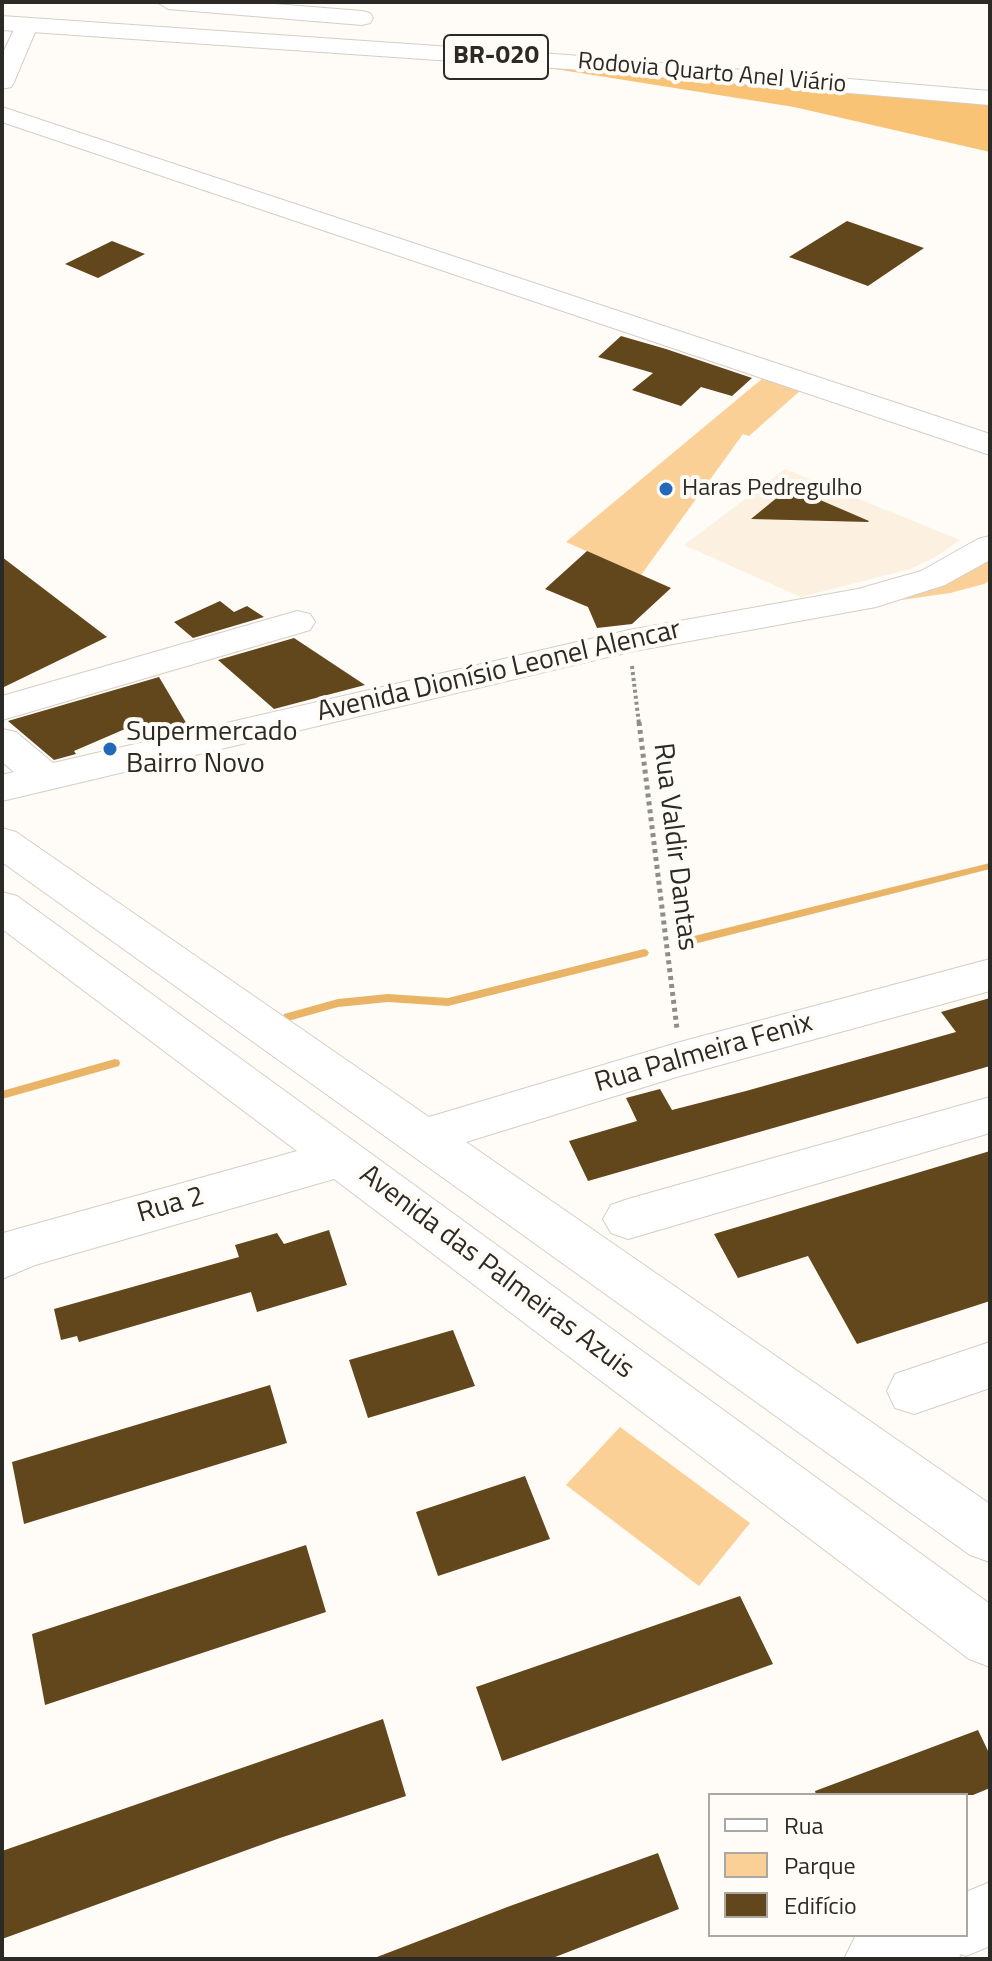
<!DOCTYPE html>
<meta charset="utf-8">
<style>
body{margin:0}
#map{position:relative;width:992px;height:1961px;overflow:hidden;background:#fffbf6;font-family:"Titillium Web",sans-serif}
canvas{display:block}
.frame{position:absolute;inset:0;border:4px solid #2c2a26;pointer-events:none}
.legend{position:absolute;left:708px;top:1793px;width:260px;height:144px;box-sizing:border-box;background:#fffbf6;border:2px solid #aba7a3;margin:0;padding:10px 14px;list-style:none;font-size:24px;color:#2c2a26}
.legend li{display:flex;align-items:center;gap:16px;height:40px}
.legend b{width:40px;border:2px solid #aba7a3}
</style>
<div id="map">
<canvas width="992" height="1961"></canvas>
<div class="frame"></div>
<ul class="legend">
<li><b style="height:10px;background:#fff"></b>Rua</li>
<li><b style="height:22px;background:#fbd096"></b>Parque</li>
<li><b style="height:22px;background:#62471d"></b>Edifício</li>
</ul>
</div>
<script>
const context = document.querySelector('canvas').getContext('2d');
context.lineJoin = 'round';
function paint(path, color) {
  context.fillStyle = color;
  context.fill(path, 'evenodd');
}
function shape(rows) {
  const path = new Path2D();
  for (const r of rows) {
    path.moveTo(r[0], r[1]);
    for (let i = 2; i < r.length; i += 2) path.lineTo(r[i], r[i + 1]);
  }
  return path;
}
function stroke(path, color, width, dash) {
  context.strokeStyle = color;
  context.lineWidth = width;
  context.lineCap = dash ? 'butt' : 'round';
  context.setLineDash(dash || []);
  context.stroke(path);
}
function drawText(font, color, halo, rows, align = 'center') {
  context.font = font + ' "Titillium Web",sans-serif';
  context.lineWidth = 8;
  context.setLineDash([]);
  context.textBaseline = 'middle';
  context.strokeStyle = halo;
  context.fillStyle = color;
  for (const [text, x, y, turn = 0] of rows) {
    context.save();
    context.translate(x, y);
    context.rotate((+turn || 0) * Math.PI / 180);
    context.textAlign = isNaN(turn) ? turn : align;
    if (halo) context.strokeText(text, 0, 0);
    context.fillText(text, 0, 0);
    context.restore();
  }
}
paint(shape([
 [785,469,960,540,937,556,910,569,801,597,684,545]
]), '#fcf0e1');
paint(shape([
 [763,378,801,390,749,436,743,434,641,575,566,542],
 [990,557,990,580,984,584,950,593,901,600,942,584],
 [620,1427,750,1523,699,1586,566,1485]
]), '#fbd096');
paint(shape([
 [505,61,990,103,990,152,794,107]
]), '#f9c375');
paint(shape([
 [990,863,990,869,690,945,685,941,690,937,990,863],
 [644,949,647,950,649,953,647,956,448,1006,388,1002,338,1007,288,1021,284,1020,283,1017,284,1014,338,999,388,994,448,998,644,949],
 [115,1059,119,1060,120,1063,119,1066,2,1099,2,1091,115,1059]
]), '#eab466');
paint(shape([
 [847,221,924,248,868,286,789,257],
 [112,241,145,254,98,278,65,264],
 [621,336,666,349,752,378,732,396,701,387,681,406,632,390,653,373,598,357],
 [790,487,869,521,868,522,751,519],
 [587,551,671,588,632,624,597,628,588,607,545,589],
 [2,557,107,637,2,688],
 [220,601,234,612,247,606,264,617,193,638,174,622],
 [294,638,365,685,274,709,218,660],
 [159,677,188,726,135,740,125,729,74,751,76,754,54,760,8,721],
 [990,998,990,1066,588,1181,569,1141,637,1121,626,1098,660,1089,672,1110,746,1091,956,1032,941,1012],
 [990,1151,990,1301,857,1344,808,1256,738,1278,714,1234],
 [329,1230,347,1285,257,1312,251,1292,79,1342,77,1336,61,1340,54,1309,239,1257,235,1245,277,1233,284,1244],
 [453,1330,475,1386,368,1418,349,1360],
 [270,1385,287,1443,24,1524,12,1462],
 [525,1476,550,1539,438,1576,416,1512],
 [306,1545,326,1612,45,1705,32,1634],
 [740,1596,773,1664,502,1761,476,1687],
 [383,1719,406,1796,280,1838,2,1939,2,1851],
 [978,1730,990,1755,990,1788,973,1795,816,1795,815,1791],
 [658,1853,679,1909,550,1959,378,1959,377,1957,510,1906]
]), '#62471d');
const minor = shape([
 [27,18,35,20,38,25,14,82,11,87,2,89,2,55,16,25,19,20,27,18],
 [2,107,990,434,990,455,2,122,2,107],
 [990,536,990,560,945,585,876,607,629,652,2,801,2,775,14,772,2,762,2,729,16,732,53,763,629,630,858,589,921,571,978,539,990,536],
 [297,611,310,614,315,622,310,630,2,720,2,696,297,611],
 [2,828,16,832,429,1117,680,1042,990,959,990,991,680,1076,466,1142,990,1504,990,1562,970,1555,2,862,2,828],
 [2,892,17,896,990,1604,990,1667,969,1659,334,1179,35,1265,2,1279,3,1233,297,1151,2,929,2,892],
 [990,1097,990,1133,628,1239,611,1233,603,1219,611,1205,628,1199,990,1097],
 [990,1342,990,1388,914,1414,895,1408,887,1391,895,1374,990,1342],
 [990,1882,990,1946,966,1956,961,1954,958,1959,844,1959,856,1935,966,1935,966,1892,990,1882]
]);
const highway = shape([
 [157,2,250,2,362,11,370,13,373,18,370,23,362,25,168,9,157,2],
 [2,16,568,55,990,91,990,105,568,69,2,30,2,16]
]);
stroke(minor, '#d4cec6', 2);
stroke(highway, '#d4cec6', 2);
stroke(shape([
 [632,666,639,724]
]), '#908d89', 4, [3, 3]);
stroke(shape([
 [639,722,677,1029]
]), '#908d89', 5, [4, 4]);
paint(minor, '#fff');
paint(highway, '#fff');
for (const [x, y, r, color] of [
 [666,489,8,"#2368b9"],
 [110,749,8,"#2368b9"]
]) {
  const dot = new Path2D();
  dot.arc(x, y, r, 0, 2 * Math.PI);
  context.fillStyle = color;
  context.fill(dot);
  stroke(dot, '#fffbf6', 3);
}
drawText('24px', '#2c2a26', '#fffbf6', [
 ["Rodovia Quarto Anel Viário",712,74,5]
]);
drawText('24px', '#2c2a26', '#fffbf6', [
 ["Haras Pedregulho",682,489]
], 'left');
for (const [x, y, w] of [
 [496,57,104]
]) {
  const box = new Path2D();
  box.roundRect(x - w / 2, y - 22, w, 44, 6);
  context.fillStyle = '#fffbf6';
  context.fill(box);
  stroke(box, '#2c2a26', 2);
}
drawText('bold 26px', '#2c2a26', null, [
 ["BR-020",496,57]
]);
drawText('28px', '#2c2a26', '#fffbf6', [
 ["Avenida Dionísio Leonel Alencar",499,672,-13],
 ["Rua Valdir Dantas",674,847,83],
 ["Rua Palmeira Fenix",704,1054,-16],
 ["Rua 2",171,1206,-16],
 ["Avenida das Palmeiras Azuis",496,1273,37]
]);
drawText('28px', '#2c2a26', '#fffbf6', [
 ["Supermercado",126,733],
 ["Bairro Novo",126,765]
], 'left');
</script>
